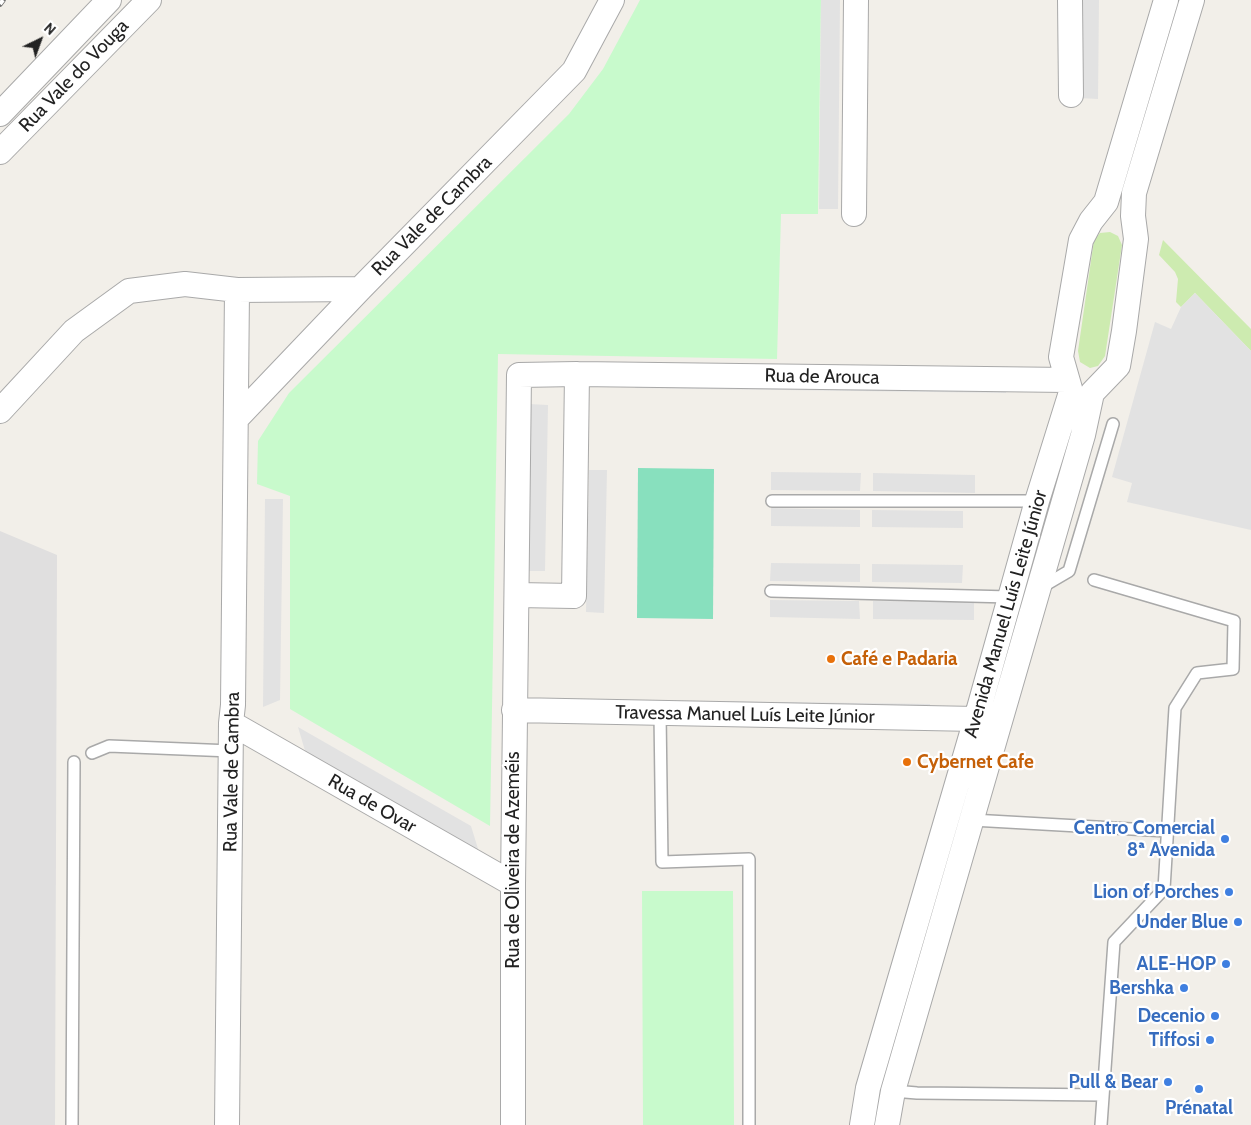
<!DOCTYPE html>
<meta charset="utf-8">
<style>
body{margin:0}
#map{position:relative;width:1251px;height:1125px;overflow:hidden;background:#f2efe9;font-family:Cabin,sans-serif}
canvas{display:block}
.north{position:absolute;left:15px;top:15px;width:50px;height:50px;-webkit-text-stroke:4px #fff;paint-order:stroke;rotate:42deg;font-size:14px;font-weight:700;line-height:20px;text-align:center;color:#222}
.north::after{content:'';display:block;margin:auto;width:18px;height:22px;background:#222;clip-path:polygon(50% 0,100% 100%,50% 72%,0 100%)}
</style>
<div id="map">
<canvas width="1251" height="1125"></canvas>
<div class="north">N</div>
</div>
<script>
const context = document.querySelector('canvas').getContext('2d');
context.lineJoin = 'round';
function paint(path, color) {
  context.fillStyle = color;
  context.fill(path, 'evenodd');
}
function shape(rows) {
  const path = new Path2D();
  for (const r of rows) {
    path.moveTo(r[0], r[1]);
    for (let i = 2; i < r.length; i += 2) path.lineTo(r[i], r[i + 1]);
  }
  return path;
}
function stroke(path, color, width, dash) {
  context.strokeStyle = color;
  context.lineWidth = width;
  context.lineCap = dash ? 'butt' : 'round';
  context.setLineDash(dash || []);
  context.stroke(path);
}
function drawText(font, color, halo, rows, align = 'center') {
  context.font = font + ' Cabin,sans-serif';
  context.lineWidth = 4.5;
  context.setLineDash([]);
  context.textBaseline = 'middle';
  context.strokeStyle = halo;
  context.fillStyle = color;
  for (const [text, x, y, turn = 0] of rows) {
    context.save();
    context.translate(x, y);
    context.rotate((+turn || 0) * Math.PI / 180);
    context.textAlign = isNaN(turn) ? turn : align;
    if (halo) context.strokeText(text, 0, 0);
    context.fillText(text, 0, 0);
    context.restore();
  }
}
paint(shape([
 [0,531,57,555,55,1125,0,1125]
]), '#e0dfdf');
paint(shape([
 [1110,232,1118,236,1122,245,1105,356,1098,366,1090,368,1080,362,1078,351,1094,240,1100,233],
 [1163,240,1251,329,1251,351,1195,293,1181,307,1176,302,1178,279,1175,272,1159,255]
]), '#cdebb0');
paint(shape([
 [640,0,821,0,818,214,781,214,777,359,498,354,490,826,290,709,290,496,257,484,258,441,289,393,569,114,603,69],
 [642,891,733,891,734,1125,643,1125]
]), '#c8facc');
paint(shape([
 [638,468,714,469,713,619,637,618]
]), '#88e0be');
paint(shape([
 [821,0,840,0,838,209,819,209],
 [1081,0,1099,0,1098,99,1079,98],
 [1195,293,1251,351,1251,530,1127,502,1132,483,1112,477,1155,322,1171,329,1181,307],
 [635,381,1006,385,1006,393,635,388],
 [529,404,548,405,545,571,526,571],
 [589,470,607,470,604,613,586,612],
 [771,472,861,473,860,491,771,490],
 [873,473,975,475,975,493,873,491],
 [265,499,283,499,280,700,263,707],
 [771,508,860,510,860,527,771,526],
 [872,510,963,511,963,528,872,527],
 [771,563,860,564,860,582,770,581],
 [872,564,963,565,962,583,872,582],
 [770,600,859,601,860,619,770,617],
 [873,601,974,602,974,620,873,619],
 [559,699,930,704,930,711],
 [298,727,471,826,479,852,306,754]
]), '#e2e2e2');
const service = shape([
 [772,501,1037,501],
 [1094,580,1234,621,1233,669,1197,673,1175,708,1164,889,1114,942,1101,1125],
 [1040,588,1069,571,1113,424],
 [771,591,1010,597],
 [660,713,662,862,749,859,749,1125],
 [92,753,109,746,231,751],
 [972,820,1167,831],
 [893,1091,917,1093,1103,1095],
 [72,1125,74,762]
]);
const minor = shape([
 [1070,0,1071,95],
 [0,114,109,0],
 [0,152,149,0],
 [854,214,856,0],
 [0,411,74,331,129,291,185,284,237,290,360,289],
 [236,419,360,289,574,71,612,0],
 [517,595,574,596,577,374],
 [514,710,976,719],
 [231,723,513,884],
 [227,1125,231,723,233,705,237,290],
 [513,1125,513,884,519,375,577,374,1067,380],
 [862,1125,868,1088,976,719,1037,501,1071,392,1061,357,1081,240,1091,221,1106,202,1166,0],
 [887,1125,893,1091,1083,435,1092,393,1118,366,1124,331,1136,239,1133,216,1134,193,1192,0]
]);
stroke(service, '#a9a9a9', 14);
stroke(minor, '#a9a9a9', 26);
stroke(service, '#fff', 11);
stroke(minor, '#fff', 24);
const rail = shape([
 [0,4,3,0]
]);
stroke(rail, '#707070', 5.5);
stroke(rail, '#fff', 4, [11]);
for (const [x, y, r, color] of [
 [831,659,5,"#e8710a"],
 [907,762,5,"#e8710a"],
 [1225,839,5,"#3f7fe0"],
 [1229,892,5,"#3f7fe0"],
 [1238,922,5,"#3f7fe0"],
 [1226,964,5,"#3f7fe0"],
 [1184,988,5,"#3f7fe0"],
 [1215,1016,5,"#3f7fe0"],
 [1210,1040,5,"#3f7fe0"],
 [1168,1082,5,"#3f7fe0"],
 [1199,1089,5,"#3f7fe0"]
]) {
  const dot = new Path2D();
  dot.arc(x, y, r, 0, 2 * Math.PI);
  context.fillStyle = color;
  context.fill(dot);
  stroke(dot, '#fff', 2);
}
drawText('19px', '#222', '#fff', [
 ["Rua Vale do Vouga",74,76,-46],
 ["Rua Vale de Cambra",432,216,-45],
 ["Rua de Arouca",822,377,1],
 ["Avenida Manuel Luís Leite Júnior",1006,614,-74],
 ["Travessa Manuel Luís Leite Júnior",745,715,1],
 ["Rua Vale de Cambra",232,772,-89],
 ["Rua de Ovar",372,804,30],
 ["Rua de Oliveira de Azeméis",513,860,-90]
]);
drawText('bold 19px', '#c56008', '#fff', [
 ["Café e Padaria",841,659],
 ["Cybernet Cafe",917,762]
], 'left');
drawText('bold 19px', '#366cbe', '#fff', [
 ["Centro Comercial",1215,828],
 ["8ª Avenida",1215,850],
 ["Lion of Porches",1219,892],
 ["Under Blue",1228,922],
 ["ALE-HOP",1216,964],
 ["Bershka",1174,988],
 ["Decenio",1205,1016],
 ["Tiffosi",1200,1040],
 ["Pull & Bear",1158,1082],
 ["Prénatal",1199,1108,"center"]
], 'right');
</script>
